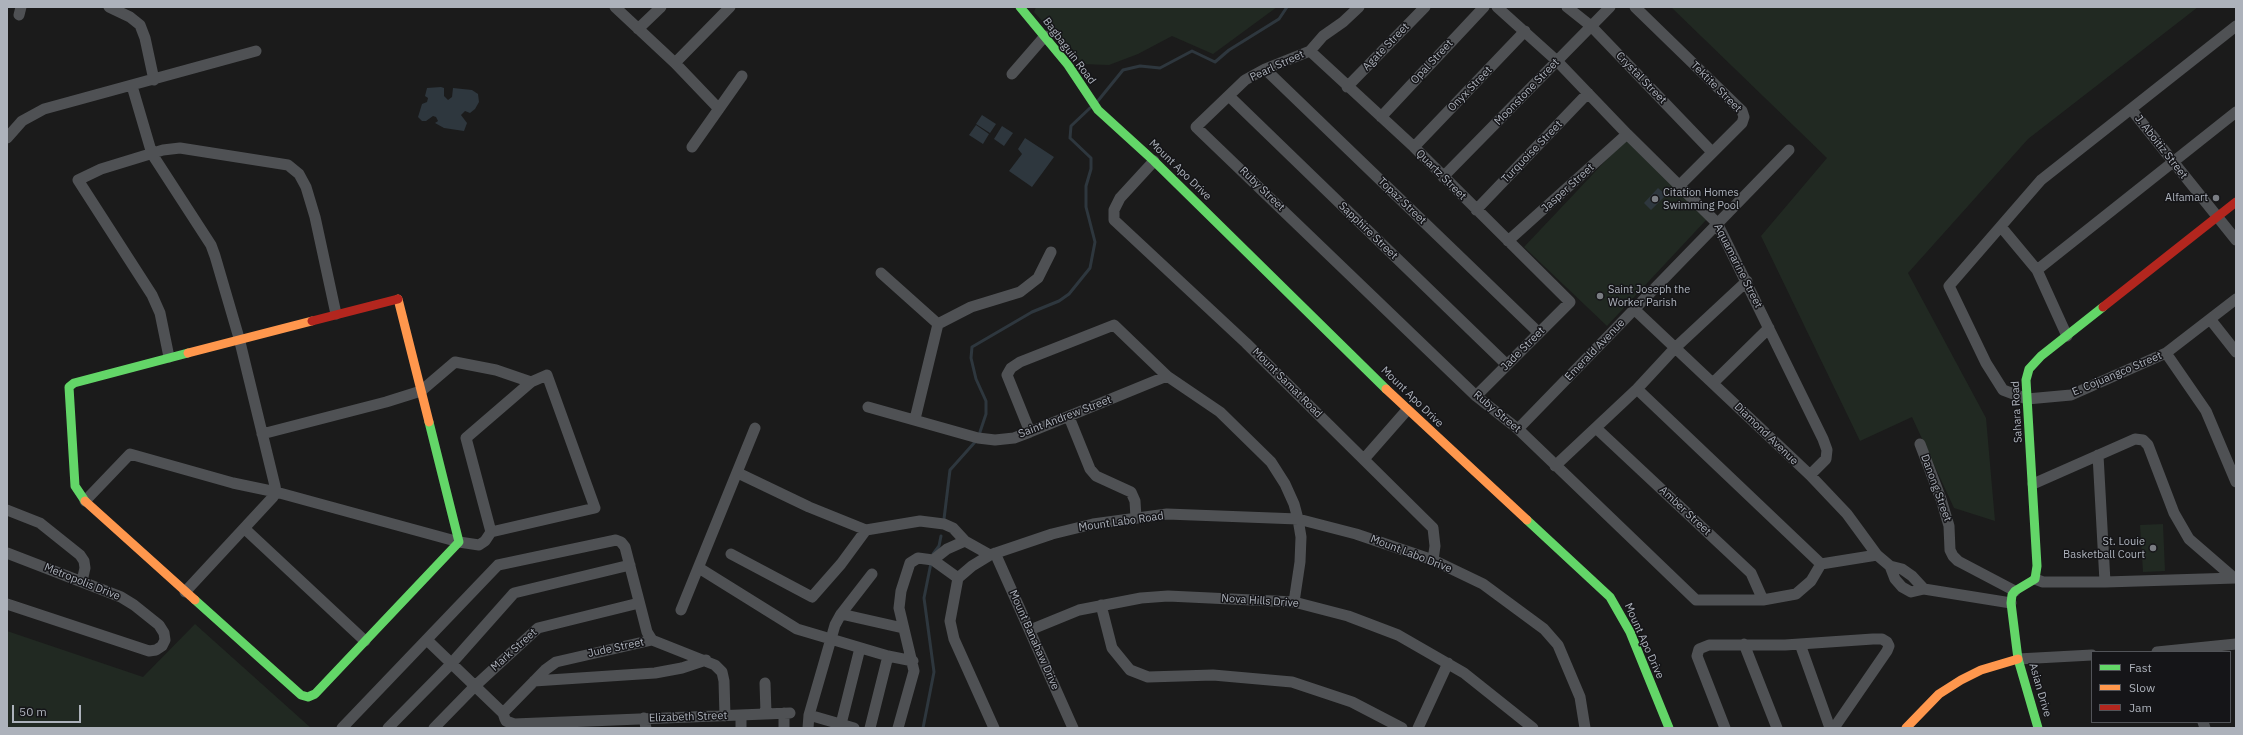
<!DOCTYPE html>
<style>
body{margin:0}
#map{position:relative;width:2243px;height:735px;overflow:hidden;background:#1b1b1b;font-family:"IBM Plex Sans",sans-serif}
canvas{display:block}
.frame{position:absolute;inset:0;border:8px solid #adb2bb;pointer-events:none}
.legend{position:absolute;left:2091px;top:651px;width:140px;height:72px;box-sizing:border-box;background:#151518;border:1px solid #525459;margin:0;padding:5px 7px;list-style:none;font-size:12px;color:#adb2bb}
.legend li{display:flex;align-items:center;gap:8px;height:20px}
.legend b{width:20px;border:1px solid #525459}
.scale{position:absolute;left:12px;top:705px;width:69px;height:18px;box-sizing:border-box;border:2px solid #adb2bb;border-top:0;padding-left:5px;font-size:12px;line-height:14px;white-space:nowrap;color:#adb2bb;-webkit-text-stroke:3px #151518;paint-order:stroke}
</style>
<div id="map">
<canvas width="2243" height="735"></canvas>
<div class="frame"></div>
<ul class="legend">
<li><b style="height:5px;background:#63d668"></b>Fast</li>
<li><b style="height:5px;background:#ff974d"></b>Slow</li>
<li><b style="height:5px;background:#b3261e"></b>Jam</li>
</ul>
<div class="scale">50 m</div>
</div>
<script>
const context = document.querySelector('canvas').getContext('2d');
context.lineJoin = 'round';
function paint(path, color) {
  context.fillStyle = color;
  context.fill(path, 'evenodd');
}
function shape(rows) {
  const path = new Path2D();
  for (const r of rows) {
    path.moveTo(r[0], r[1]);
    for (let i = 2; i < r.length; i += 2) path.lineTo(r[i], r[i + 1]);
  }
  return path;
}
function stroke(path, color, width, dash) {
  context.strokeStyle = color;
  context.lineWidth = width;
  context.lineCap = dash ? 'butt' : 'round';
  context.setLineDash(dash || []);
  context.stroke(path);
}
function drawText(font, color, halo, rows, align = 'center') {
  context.font = font + ' "IBM Plex Sans",sans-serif';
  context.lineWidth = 3;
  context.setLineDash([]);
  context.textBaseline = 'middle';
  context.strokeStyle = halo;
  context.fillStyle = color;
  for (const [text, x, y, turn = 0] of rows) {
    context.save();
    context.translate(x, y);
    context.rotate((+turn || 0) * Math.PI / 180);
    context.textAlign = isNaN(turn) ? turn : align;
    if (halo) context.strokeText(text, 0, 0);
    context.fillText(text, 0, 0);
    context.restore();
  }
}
paint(shape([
 [1036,7,1277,7,1213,54,1172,36,1138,54,1109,65,1081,64,1034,12],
 [1671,7,2198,7,2028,139,1908,273,1986,418,1995,521,1954,508,1912,417,1860,441,1761,236,1827,158],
 [1627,138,1707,219,1607,326,1524,247],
 [2163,524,2165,571,2143,572,2140,525],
 [195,624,311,728,7,728,7,631,143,677]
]), '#212922');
paint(shape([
 [441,87,444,88,444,96,448,100,452,97,453,88,472,90,478,94,479,102,475,109,470,113,465,111,461,115,467,123,464,131,444,128,435,123,438,121,436,117,433,116,426,121,422,121,418,117,422,104,427,102,428,98,425,96,427,88],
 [982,115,996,124,990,133,976,124],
 [976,125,989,134,983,144,969,135],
 [1002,126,1013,133,1004,146,994,139],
 [1025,138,1054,157,1032,187,1009,171,1022,154,1018,149],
 [1658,188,1666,195,1651,210,1644,203]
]), '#2e373e');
stroke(shape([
 [1097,102,1123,70,1140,66,1160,68,1192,51,1215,62,1229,50,1279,19,1287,7],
 [980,432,986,414,986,401,976,379,971,358,972,347,1032,312,1059,301,1069,294,1090,268,1095,242,1086,207,1086,186,1091,169,1091,158,1070,138,1071,126,1090,108],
 [944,519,950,470,975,442],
 [933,554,939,546,941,536],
 [923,728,934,672,924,598,931,563]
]), '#2e373e', 3);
stroke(shape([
 [109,7,130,17,140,25,145,38,154,80],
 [615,7,675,63,719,109],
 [1359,7,1343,22,1323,36,1310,51,1265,69,1245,80,1196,127,1476,396,1518,429,1696,600,1763,600,1796,594,1811,581,1821,564],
 [1497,7,1557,61,1627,134,1717,223,1823,439,1827,450,1826,459,1810,475],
 [1567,7,1591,26,1712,152],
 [1635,7,1742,111,1744,117,1742,123,1679,186],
 [19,15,21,7],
 [2236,26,2041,180,1949,286,1986,363,2003,390,2027,399,2071,395,2166,353,2236,299],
 [638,29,661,7],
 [1310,51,1414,147,1570,302,1476,396],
 [675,63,730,7],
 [1265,69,1539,333],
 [1012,74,1045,36],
 [132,86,152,154,211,245,215,256,239,338,275,486,276,492,273,497,185,592],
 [1347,87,1425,7],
 [1229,96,1507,365],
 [2131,109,2236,240],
 [1381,117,1484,7],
 [7,138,22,121,44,109,256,51],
 [692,147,742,76],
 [1414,147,1525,31],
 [1154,161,1120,198,1114,210,1114,220,1246,343,1433,528,1435,546,1433,560],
 [1443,177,1610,7],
 [1476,210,1588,93],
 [2002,228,2037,270,2067,336],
 [1508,241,1627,134],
 [2037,270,2236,112],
 [881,273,938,324],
 [1634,309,1810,475,1847,514,1877,555,1890,566,1902,569,1912,576,1924,589],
 [2210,319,2236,352],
 [938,324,971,307,1020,292,1038,278,1051,252],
 [2166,353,2206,411,2236,482],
 [169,357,160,313,152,295,78,180,101,169,163,150,180,148,288,165,299,174,306,187,315,217,336,314],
 [1713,383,1769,328],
 [1637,389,1821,564,1877,555],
 [868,407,978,438,995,440,1014,438,1030,432,1167,376],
 [1069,417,1090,469,1096,476,1131,492,1135,501,1136,518],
 [915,419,938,324],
 [1596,428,1751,573,1763,600],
 [1518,429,1789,150],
 [1030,432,1007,375,1011,368,1020,362,1114,325,1167,376,1220,412,1271,462,1285,484,1294,504,1298,519,1301,537,1300,562,1294,602],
 [262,434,386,402,421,391,455,362,496,370,531,382],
 [1920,444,1941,499,1949,526,1950,550,1953,556,1958,561,2015,591],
 [2098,455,2105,582],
 [1364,459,1407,410],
 [1555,466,1637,389,1675,348,1747,281],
 [738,473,809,507,866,530,920,521,944,524,953,528,965,541,990,555],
 [2033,484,2135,439,2143,440,2148,445,2174,513,2189,539,2234,578],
 [85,501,130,454,233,483,276,492,459,542,479,545,485,541,491,532,595,508,547,375,531,382,466,438,491,532],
 [7,510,40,523,80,555,84,561,85,568,82,581],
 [245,529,365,641],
 [7,553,121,597,134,605,159,625,164,633,165,640,162,646,156,650,149,651,7,604],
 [995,553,1073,728],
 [731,554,812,597,841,564,866,530],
 [933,560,947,549,965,541],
 [1890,566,1895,579,1902,587,1911,592,1924,589,2011,603],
 [699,568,797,629,888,656,913,661],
 [2035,579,2043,582,2105,582,2236,578],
 [1101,605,1112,648,1130,670,1148,677,1213,675,1292,682,1352,702,1402,728],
 [681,610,755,428],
 [841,614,903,628],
 [1030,630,1079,610,1141,598,1168,596,1294,602,1348,616,1398,635,1464,673,1533,728],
 [427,640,503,713,505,719],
 [1744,644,1777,728],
 [1800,644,1830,728],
 [2157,652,2236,644],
 [2018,659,2092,655],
 [534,681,655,673,682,668,706,660],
 [765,683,766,713],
 [503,713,545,670,556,662,652,640,715,665,722,672,724,681,725,716],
 [784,713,784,728],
 [809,715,854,728],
 [644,718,646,728],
 [506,721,514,724,790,713],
 [2203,722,2205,728],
 [342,728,498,565,616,540,621,542,625,547,647,632,652,640],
 [388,728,451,664,514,593,630,565],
 [434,728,475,686,538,628,639,603],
 [741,728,741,715],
 [808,728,809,715,835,625,841,614,872,574],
 [840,728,860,648],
 [870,728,888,656],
 [898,728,914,671,899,608,901,591,910,563,918,558,933,560,958,578],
 [994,728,954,639,950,621,958,578,972,566,990,555,1052,534,1093,524,1167,514,1298,519,1356,534,1433,560,1483,584,1544,629,1558,645,1580,697,1585,728],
 [1418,728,1448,663],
 [1725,728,1697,656,1699,649,1709,645,1785,645,1873,639,1882,639,1887,642,1889,646,1887,651,1834,728]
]), '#4f5154', 11);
stroke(shape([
 [1020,7,1068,65,1098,110,1154,161,1386,389],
 [85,501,75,486,69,387,74,383,188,353],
 [1527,520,1610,597,1630,632,1669,728],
 [195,600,301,695,308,697,315,694,459,542,429,422],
 [2038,728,2018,659,2011,603,2012,595,2015,591,2035,579,2037,566,2026,380,2029,369,2041,356,2103,307]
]), '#63d668', 9);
stroke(shape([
 [398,299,429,422],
 [188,353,312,321],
 [1386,389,1527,520],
 [85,501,195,600],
 [1906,728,1939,694,1961,680,1981,670,2018,659]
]), '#ff974d', 9);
stroke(shape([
 [2103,307,2236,202],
 [312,321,398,299]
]), '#b3261e', 9);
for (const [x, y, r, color] of [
 [2216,198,4,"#7a7d83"],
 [1655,199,4,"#7a7d83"],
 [1600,296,4,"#7a7d83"],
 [2153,548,4,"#7a7d83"]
]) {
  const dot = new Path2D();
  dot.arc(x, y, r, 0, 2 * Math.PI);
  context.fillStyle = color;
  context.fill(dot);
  stroke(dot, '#151518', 1.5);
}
drawText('11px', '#adb2bb', '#151518', [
 ["Agate Street",1386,47,-46],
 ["Bagbaguin Road",1069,51,53],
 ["Opal Street",1432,62,-47],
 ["Pearl Street",1277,66,-25],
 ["Crystal Street",1641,78,46],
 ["Tektite Street",1716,87,45],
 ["Onyx Street",1470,89,-46],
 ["Moonstone Street",1527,92,-46],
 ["J. Aboitiz Street",2161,147,52],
 ["Turquoise Street",1532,152,-46],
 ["Mount Apo Drive",1180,170,44],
 ["Quartz Street",1441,175,45],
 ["Jasper Street",1568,188,-42],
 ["Ruby Street",1262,189,44],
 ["Topaz Street",1402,201,44],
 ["Sapphire Street",1368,231,44],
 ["Aquamarine Street",1738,266,63],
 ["Jade Street",1523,349,-45],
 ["Emerald Avenue",1595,350,-46],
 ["E. Cojuangco Street",2117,374,-23],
 ["Mount Samat Road",1287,383,45],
 ["Mount Apo Drive",1412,397,44],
 ["Ruby Street",1497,412,40],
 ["Sahara Road",2017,412,-93],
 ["Saint Andrew Street",1065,417,-21],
 ["Diamond Avenue",1766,434,44],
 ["Danong Street",1936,488,70],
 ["Amber Street",1685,511,43],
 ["Mount Labo Road",1121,522,-8],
 ["Mount Labo Drive",1411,554,21],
 ["Metropolis Drive",82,582,22],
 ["Nova Hills Drive",1260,601,4],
 ["Mount Banahaw Drive",1034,640,66],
 ["Mount Apo Drive",1644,641,66],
 ["Jude Street",616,648,-12],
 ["Mark Street",514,650,-42],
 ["Asian Drive",2040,690,74],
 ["Elizabeth Street",688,717,-2]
]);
drawText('11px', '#adb2bb', '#151518', [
 ["Citation Homes",1663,193],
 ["Swimming Pool",1663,206],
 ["Alfamart",2208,198,"right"],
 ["Saint Joseph the",1608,290],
 ["Worker Parish",1608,303],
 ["St. Louie",2145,542,"right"],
 ["Basketball Court",2145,555,"right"]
], 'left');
</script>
